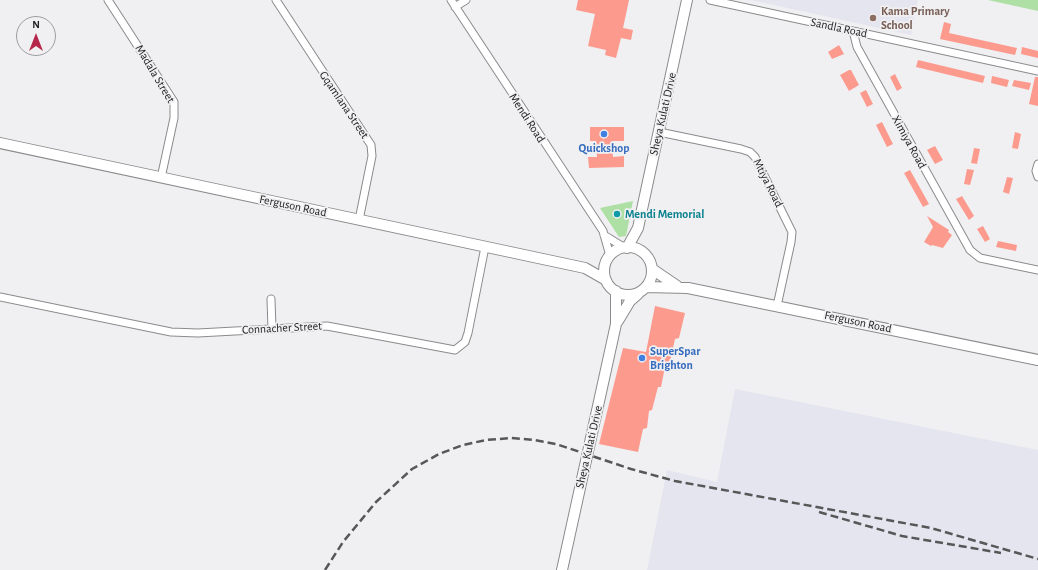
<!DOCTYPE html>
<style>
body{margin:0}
#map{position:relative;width:1038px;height:570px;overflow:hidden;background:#f0f0f2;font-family:"Alegreya Sans",sans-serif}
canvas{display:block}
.north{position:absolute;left:16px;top:16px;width:40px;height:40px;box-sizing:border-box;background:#f0f0f2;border:1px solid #9d9d9f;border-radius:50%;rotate:0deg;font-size:11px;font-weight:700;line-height:16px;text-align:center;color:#212122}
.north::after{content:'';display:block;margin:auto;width:14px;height:18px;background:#b6254b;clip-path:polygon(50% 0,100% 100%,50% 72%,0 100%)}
</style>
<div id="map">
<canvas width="1038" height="570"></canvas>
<div class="north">N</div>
</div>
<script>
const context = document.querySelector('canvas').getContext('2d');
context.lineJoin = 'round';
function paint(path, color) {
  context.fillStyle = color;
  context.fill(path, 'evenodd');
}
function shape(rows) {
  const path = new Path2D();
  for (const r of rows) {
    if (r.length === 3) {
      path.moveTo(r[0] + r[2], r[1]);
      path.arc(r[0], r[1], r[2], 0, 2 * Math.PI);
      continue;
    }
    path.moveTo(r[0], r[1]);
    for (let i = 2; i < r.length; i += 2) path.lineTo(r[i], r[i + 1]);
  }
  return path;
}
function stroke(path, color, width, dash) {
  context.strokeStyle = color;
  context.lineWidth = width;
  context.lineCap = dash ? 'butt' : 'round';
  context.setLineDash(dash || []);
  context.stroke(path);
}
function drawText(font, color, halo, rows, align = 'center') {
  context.font = font + ' "Alegreya Sans",sans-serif';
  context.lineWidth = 3.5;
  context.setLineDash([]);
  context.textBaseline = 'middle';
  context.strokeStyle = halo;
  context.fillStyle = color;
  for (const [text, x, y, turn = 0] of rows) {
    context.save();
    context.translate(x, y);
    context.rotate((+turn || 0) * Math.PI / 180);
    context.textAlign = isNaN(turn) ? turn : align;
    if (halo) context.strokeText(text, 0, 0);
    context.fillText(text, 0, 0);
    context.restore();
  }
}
paint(shape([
 [751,0,918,0,911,35],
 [735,389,1038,450,1038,570,647,570,667,470,717,482]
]), '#e4e5ef');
paint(shape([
 [988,0,1038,0,1038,11],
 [633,201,626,236,619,237,600,208]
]), '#aedfa5');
paint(shape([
 [578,0,629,0,623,28,633,30,631,40,621,38,616,58,605,55,606,50,588,46,595,14,576,10],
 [944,22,951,24,949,33,1017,48,1015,55,940,39],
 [839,45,844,54,832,59,828,52],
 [1022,47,1038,51,1038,58,1021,54],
 [918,60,985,76,983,83,916,67],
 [849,70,851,70,859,85,849,91,840,75],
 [895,74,902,88,897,91,890,77],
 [992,76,1009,80,1007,87,991,83],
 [1035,77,1038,77,1038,106,1029,104],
 [1014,80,1031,83,1029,90,1012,86],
 [866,90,873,104,867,107,860,93],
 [882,122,893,144,887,147,876,125],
 [590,127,624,127,624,141,612,141,613,157,624,156,624,167,589,168,588,157,597,157,596,141,590,141],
 [1015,132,1021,134,1018,149,1012,148],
 [935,146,943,160,935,164,927,150],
 [974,148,980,149,977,164,971,163],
 [967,169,974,170,970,185,964,184],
 [910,170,929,204,923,207,904,173],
 [1007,177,1013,178,1009,194,1003,192],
 [962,196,974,216,969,220,956,199],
 [927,216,949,230,948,232,952,235,943,248,932,245,931,246,924,242,933,227],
 [983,226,990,239,985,242,977,229],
 [998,241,1017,245,1016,251,996,247],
 [655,306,685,313,679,338,675,339,670,362,666,362,661,387,658,387,652,410,649,411,647,428,643,429,638,452,599,444,623,348,646,352]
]), '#fd9a8e');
const street = shape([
 [108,0,174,102,174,118,161,178],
 [276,0,371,145,372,156,359,220],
 [451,0,603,231,610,256],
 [710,0,1038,71],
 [455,7,466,0],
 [853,31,857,47,970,250,980,258,1038,270],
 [659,132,741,149,750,152,755,157,792,232,791,242,777,306],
 [1038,164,1036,171,1038,177],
 [604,235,625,248],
 [0,297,171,332,198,333,327,326,455,350,465,342,468,333,485,247],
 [271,299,272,329]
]);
const secondary = shape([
 [0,143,585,268,606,280],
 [628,271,24],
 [627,248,638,228,687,0],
 [652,269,677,286],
 [646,287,688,288,1038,360],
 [618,321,630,301,638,294],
 [562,570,616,324,616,291]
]);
stroke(street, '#8b8b8d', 9);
stroke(secondary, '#8b8b8d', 12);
stroke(street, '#fff', 7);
stroke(secondary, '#fff', 10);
stroke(shape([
 [819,512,902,536,1001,553],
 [325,570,343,542,376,502,412,469,439,454,463,445,486,440,511,438,534,440,556,444,631,469,675,481,931,528,1038,559]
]), '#575758', 2.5, [8, 4]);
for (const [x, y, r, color] of [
 [873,18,4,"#8d6e63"],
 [604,134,4,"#3f7fe0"],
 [617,214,4,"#0f9aa8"],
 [642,358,4,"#3f7fe0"]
]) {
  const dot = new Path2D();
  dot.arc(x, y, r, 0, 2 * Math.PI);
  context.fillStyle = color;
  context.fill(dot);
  stroke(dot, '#f0f0f2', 1.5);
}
drawText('bold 12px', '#785e54', '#f0f0f2', [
 ["Kama Primary",881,11],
 ["School",881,25]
], 'left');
drawText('12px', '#212122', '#f0f0f2', [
 ["Sandla Road",839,28,12],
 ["Madala Street",155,74,59],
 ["Gqamlana Street",344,105,56],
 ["Sheya Kulati Drive",663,114,-77],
 ["Mendi Road",527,118,57],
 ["Ximiya Road",909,142,61],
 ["Mtiya Road",768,183,63],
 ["Ferguson Road",293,206,12],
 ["Ferguson Road",858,322,12],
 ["Connacher Street",282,328,-3],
 ["Sheya Kulati Drive",589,447,-77]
]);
drawText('bold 12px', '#366cbe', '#f0f0f2', [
 ["Quickshop",604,148],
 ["SuperSpar",650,351,"left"],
 ["Brighton",650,365,"left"]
]);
drawText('bold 12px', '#0d838f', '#f0f0f2', [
 ["Mendi Memorial",625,214]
], 'left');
</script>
